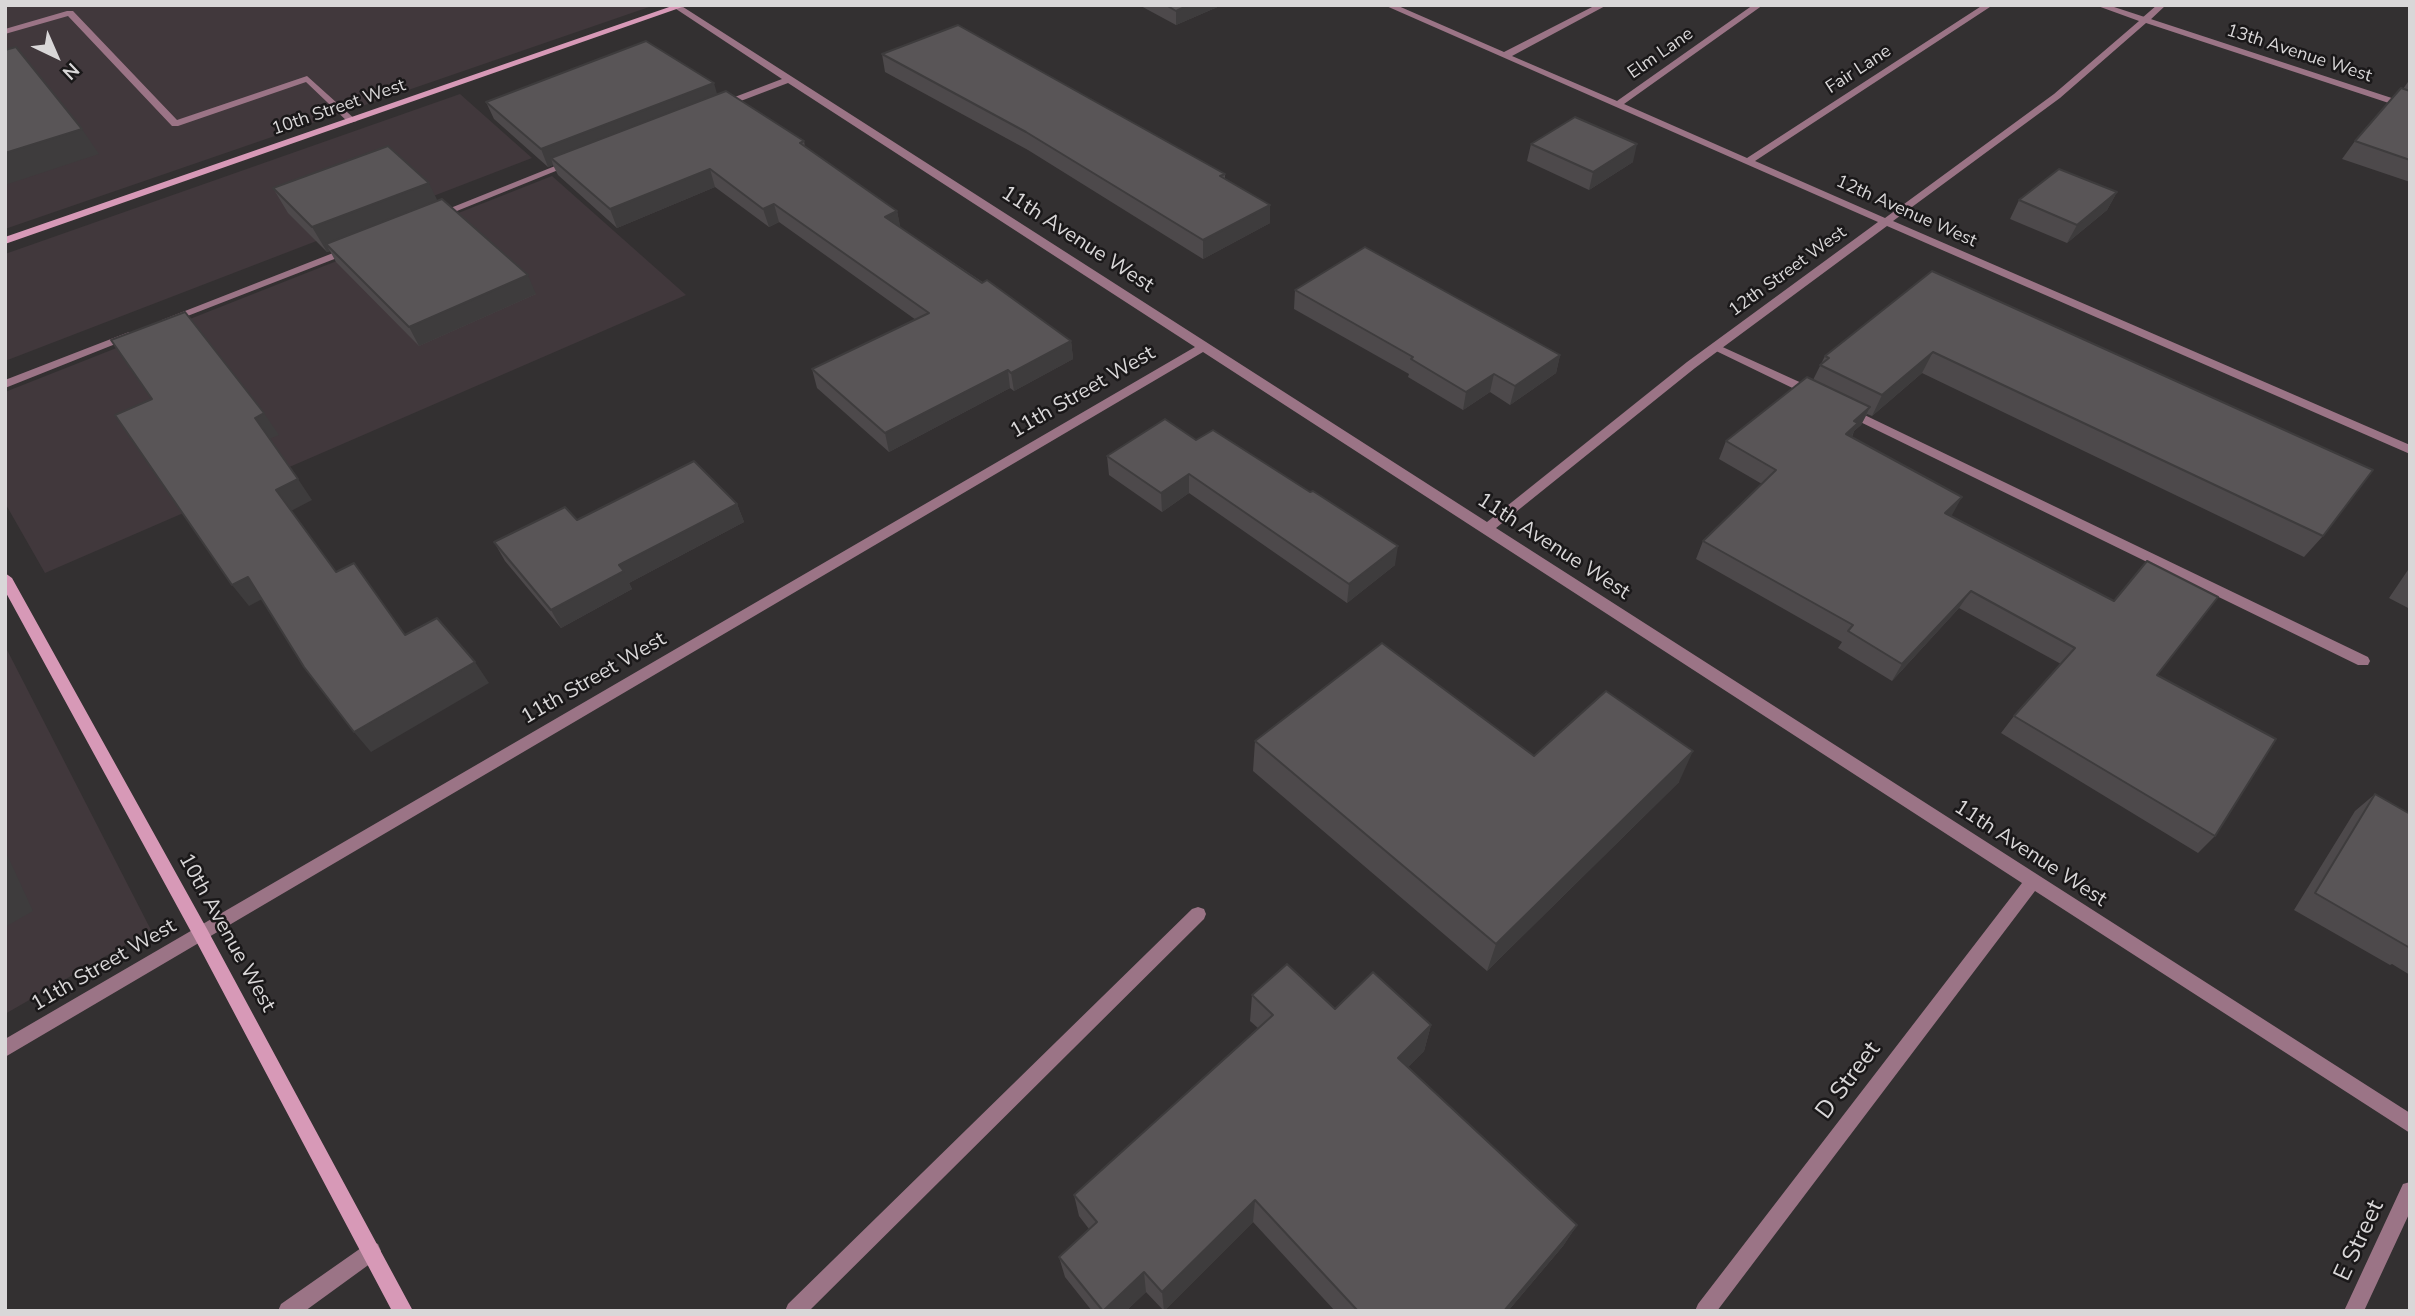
<!DOCTYPE html>
<style>
body{margin:0}
#map{position:relative;width:2415px;height:1316px;overflow:hidden;background:#333031;font-family:"Nunito Sans",sans-serif}
canvas{display:block}
.frame{position:absolute;inset:0;border:7px solid #d9d7d8;pointer-events:none}
.north{position:absolute;left:21px;top:21px;width:70px;height:70px;-webkit-text-stroke:5px #1a1819;paint-order:stroke;rotate:136deg;font-size:19px;font-weight:700;line-height:28px;text-align:center;color:#d9d7d8}
.north::after{content:'';display:block;margin:auto;width:24px;height:32px;background:#d9d7d8;clip-path:polygon(50% 0,100% 100%,50% 72%,0 100%)}
</style>
<div id="map">
<canvas width="2415" height="1316"></canvas>
<div class="frame"></div>
<div class="north">N</div>
</div>
<script>
const context = document.querySelector('canvas').getContext('2d');
context.lineJoin = 'round';
function paint(path, color) {
  context.fillStyle = color;
  context.fill(path, 'evenodd');
}
function shape(rows) {
  const path = new Path2D();
  for (const r of rows) {
    path.moveTo(r[0], r[1]);
    for (let i = 2; i < r.length; i += 2) path.lineTo(r[i], r[i + 1]);
  }
  return path;
}
function stroke(path, color, width, dash) {
  context.strokeStyle = color;
  context.lineWidth = width;
  context.lineCap = dash ? 'butt' : 'round';
  context.setLineDash(dash || []);
  context.stroke(path);
}
function drawText(font, color, halo, rows, align = 'center') {
  context.font = font + ' "Nunito Sans",sans-serif';
  context.lineWidth = 5;
  context.setLineDash([]);
  context.textBaseline = 'middle';
  context.strokeStyle = halo;
  context.fillStyle = color;
  for (const [text, x, y, turn = 0] of rows) {
    context.save();
    context.translate(x, y);
    context.rotate((+turn || 0) * Math.PI / 180);
    context.textAlign = isNaN(turn) ? turn : align;
    if (halo) context.strokeText(text, 0, 0);
    context.fillText(text, 0, 0);
    context.restore();
  }
}
paint(shape([
 [5,5,651,5,652,6,5,229],
 [460,94,532,158,5,361,5,254],
 [552,176,686,295,45,573,5,503,5,392],
 [5,646,151,930,5,1014]
]), '#41383c');
paint(shape([
 [2157,5,2166,5,2148,22,2142,22,2142,18,2157,5],
 [67,11,73,11,177,120,307,76,357,121,349,123,306,82,178,126,172,126,68,16,5,34,5,29,67,11],
 [1716,344,1817,390,1819,393,1817,396,1809,396,1712,349,1710,347,1716,344],
 [1850,408,2368,657,2370,661,2368,665,2358,665,1846,415,1844,412,1850,408],
 [1198,907,1204,909,1206,914,1204,919,809,1311,785,1311,788,1304,1192,909,1198,907]
]), '#9b7486');
paint(shape([
 [670,5,680,5,1487,522,1687,362,1878,222,1384,5,1396,5,1504,52,1596,5,1607,5,1512,56,1617,101,1753,5,1763,5,1624,104,1747,158,1983,5,1993,5,1755,161,1885,218,2054,94,2139,21,2095,5,2108,5,2410,104,2410,110,2146,23,2060,98,1893,221,2410,445,2410,454,1887,226,1695,368,1496,528,2410,1113,2410,1133,2035,891,1717,1311,1695,1311,1698,1304,2022,883,1203,352,5,1057,5,1039,1195,347,788,83,725,107,719,107,719,103,782,79,670,5],
 [570,160,578,162,442,217,433,215,570,160],
 [351,246,356,249,355,251,172,322,168,323,162,320,351,246],
 [129,332,133,333,133,337,5,388,5,380,129,332],
 [2410,1182,2410,1212,2364,1311,2344,1311,2403,1184,2410,1182],
 [371,1241,378,1244,381,1251,378,1258,305,1311,278,1311,281,1304,371,1241]
]), '#9b7486');
paint(shape([
 [675,5,688,5,5,244,5,237,675,5],
 [5,573,12,578,207,929,413,1311,392,1311,195,939,5,591,5,573]
]), '#d799b7');
paint(shape([
 [1139,5,1222,5,1176,25],
 [882,54,1225,174,1225,179,1270,223,1203,259,1028,150,885,72],
 [2410,79,2410,182,2342,159,2355,141,2403,89],
 [717,94,804,141,805,147,897,211,900,227,1071,341,1073,359,1014,391,1010,388,889,452,817,388,812,369,916,320,779,222,769,227,715,187,617,228,558,175,553,165,548,167,494,119,486,102],
 [1531,144,1633,162,1589,190,1527,161],
 [273,188,438,201,536,294,419,346,336,262,330,251,327,252,288,213],
 [2117,192,2107,210,2067,243,2010,219,2019,200],
 [1932,271,2323,536,2304,557,1922,373,1872,416,1867,414,1861,425,1854,431,1852,437,1952,515,1951,516,2157,675,2215,836,2198,853,2001,733,2014,716,2061,664,1959,608,1892,681,1838,648,1842,642,1696,559,1703,541,1762,484,1719,459,1726,441,1813,380,1825,356],
 [1295,290,1560,355,1556,373,1510,405,1490,392,1463,410,1408,377,1409,374,1294,309],
 [1196,440,1310,492,1395,565,1347,603,1189,493,1162,512,1109,475,1107,456],
 [737,504,744,522,629,583,632,589,561,628,505,561,494,542,577,520],
 [2410,567,2410,609,2389,598],
 [1255,741,1534,756,1679,782,1487,971,1253,771],
 [2375,794,2410,814,2410,975,2392,964,2390,965,2294,910,2355,811],
 [1252,995,1431,1025,1424,1051,1408,1067,1577,1225,1563,1246,1508,1311,1335,1311,1253,1222,1164,1311,1146,1292,1126,1311,1092,1311,1065,1277,1059,1257,1089,1229,1079,1216,1074,1195,1258,1028,1250,1021]
]), '#4d494b');
paint(shape([
 [1189,5,1222,5,1176,25,1176,11],
 [714,83,719,101,551,158,553,165,548,167,541,149],
 [82,129,99,154,5,185,5,153],
 [1637,144,1633,162,1589,190,1593,172],
 [710,169,715,187,617,228,610,209],
 [429,183,441,208,326,244,330,251,327,252,312,227],
 [2117,192,2107,210,2067,243,2077,225],
 [774,204,779,222,769,227,763,209],
 [1270,205,1270,223,1203,259,1203,240],
 [897,211,901,230,885,217],
 [528,275,536,294,419,346,409,327],
 [1071,341,1073,359,1014,391,1011,373],
 [1933,352,1922,373,1872,416,1882,395],
 [1560,355,1556,373,1510,405,1515,386],
 [1008,370,1010,388,889,452,885,433],
 [1494,374,1490,392,1463,410,1466,392],
 [1870,407,1861,425,1854,431,1850,441,1846,434,1854,421],
 [264,413,279,435,269,439,255,418],
 [1189,474,1189,493,1162,512,1161,493],
 [298,479,312,500,291,511,276,490],
 [1962,497,1952,515,1935,531,1945,513],
 [737,504,744,522,629,583,632,589,561,628,551,610,619,565],
 [1398,546,1395,565,1347,603,1349,584],
 [248,577,264,598,249,606,232,585],
 [1971,591,1959,608,1892,681,1902,664],
 [475,662,489,683,371,752,354,732],
 [1693,751,1679,782,1487,971,1496,944],
 [5,850,33,911,5,927],
 [1431,1025,1424,1051,1392,1084,1398,1058],
 [1255,1200,1253,1222,1164,1311,1162,1292],
 [1577,1225,1563,1246,1508,1311,1504,1311],
 [1144,1272,1146,1292,1126,1311,1103,1311]
]), '#3e3c3d');
const building = shape([
 [1166,5,1189,5,1176,11,1166,5],
 [958,25,1225,174,1220,176,1270,205,1203,240,1026,132,882,54,958,25],
 [646,41,714,83,541,149,486,102,646,41],
 [16,47,82,129,5,153,5,50,16,47],
 [2401,88,2410,91,2410,160,2355,141,2401,88],
 [726,91,804,141,800,143,897,211,885,217,982,283,987,280,1071,341,1011,373,1008,370,885,433,812,369,929,313,774,204,763,209,710,169,610,209,551,158,726,91],
 [1575,117,1637,144,1593,172,1531,144,1575,117],
 [388,146,429,183,312,227,273,188,388,146],
 [2059,169,2117,192,2077,225,2019,200,2059,169],
 [442,199,528,275,409,327,326,244,442,199],
 [1365,247,1560,355,1515,386,1494,374,1466,392,1411,359,1413,357,1295,290,1365,247],
 [1932,271,2373,470,2323,536,1933,352,1882,395,1820,365,1829,358,1825,356,1932,271],
 [185,312,264,413,255,418,298,479,276,490,336,572,354,563,405,635,437,618,475,662,354,732,304,667,248,577,232,585,115,415,152,399,111,340,185,312],
 [1807,377,1870,407,1854,421,1858,423,1846,434,1962,497,1945,513,2114,601,2147,561,2218,597,2157,675,2276,739,2215,836,2014,716,2075,648,1971,591,1902,664,1848,631,1853,625,1703,541,1776,470,1726,441,1807,377],
 [1165,419,1196,440,1213,430,1310,492,1313,491,1398,546,1349,584,1189,474,1161,493,1107,456,1165,419],
 [694,461,737,504,619,565,624,571,551,610,494,542,565,507,577,520,694,461],
 [1382,643,1534,756,1606,691,1693,751,1496,944,1255,741,1382,643],
 [2375,794,2410,814,2410,948,2315,893,2375,794],
 [1287,964,1335,1009,1373,972,1431,1025,1398,1058,1577,1225,1504,1311,1356,1311,1357,1310,1255,1200,1162,1292,1144,1272,1103,1311,1059,1257,1097,1222,1074,1195,1273,1015,1252,995,1287,964]
]);
paint(building, '#595557');
stroke(building, '#3e3c3d', 2);
drawText('18px', '#d9d7d8', '#1a1819', [
 ["Elm Lane",1661,54,-35],
 ["13th Avenue West",2299,54,18],
 ["Fair Lane",1859,70,-33],
 ["10th Street West",339,108,-19],
 ["12th Avenue West",1906,212,24],
 ["12th Street West",1788,272,-36]
]);
drawText('21px', '#d9d7d8', '#1a1819', [
 ["11th Avenue West",1077,240,33],
 ["11th Street West",1083,393,-30],
 ["11th Avenue West",1553,547,33],
 ["11th Street West",594,679,-30],
 ["11th Avenue West",2030,854,33],
 ["10th Avenue West",226,933,61],
 ["11th Street West",104,966,-30]
]);
drawText('24px', '#d9d7d8', '#1a1819', [
 ["D Street",1849,1081,-53],
 ["E Street",2360,1241,-65]
]);
</script>
